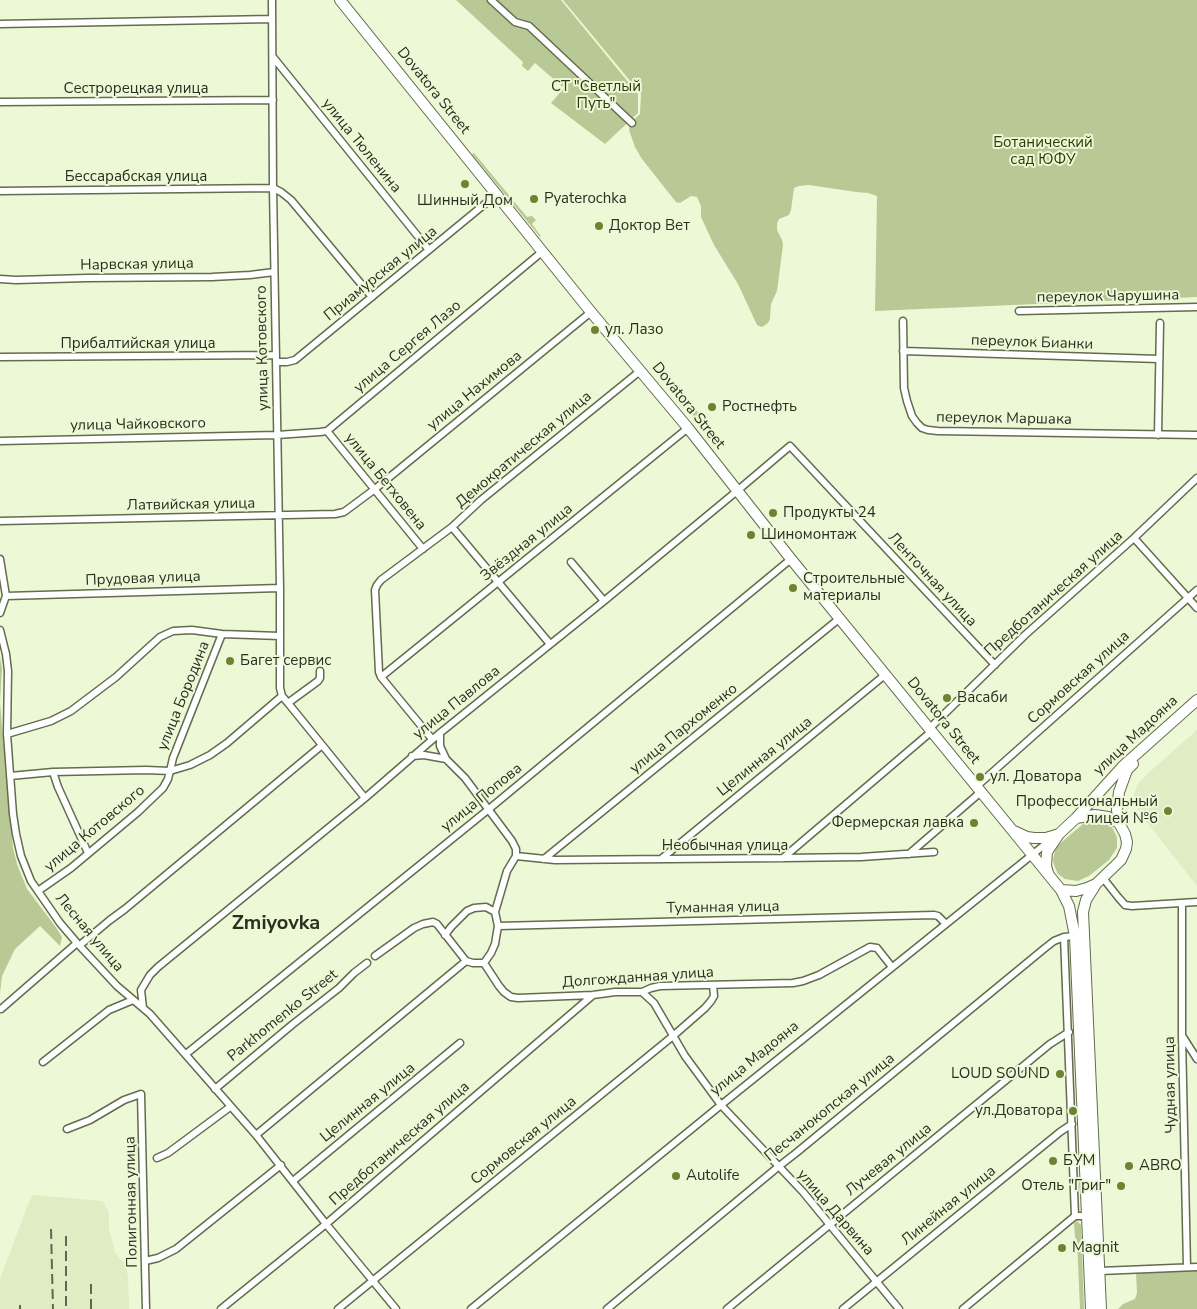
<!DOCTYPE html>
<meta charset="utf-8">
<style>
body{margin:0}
canvas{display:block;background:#edf8d6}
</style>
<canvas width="1197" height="1309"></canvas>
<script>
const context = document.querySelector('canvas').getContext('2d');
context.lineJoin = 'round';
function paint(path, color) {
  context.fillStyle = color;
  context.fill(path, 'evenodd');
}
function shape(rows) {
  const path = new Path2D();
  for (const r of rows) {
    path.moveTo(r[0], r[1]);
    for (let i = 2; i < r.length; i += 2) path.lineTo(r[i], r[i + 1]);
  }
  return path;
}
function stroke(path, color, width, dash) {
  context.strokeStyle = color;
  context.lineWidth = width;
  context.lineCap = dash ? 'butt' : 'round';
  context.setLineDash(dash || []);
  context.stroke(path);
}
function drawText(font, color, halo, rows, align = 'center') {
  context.font = font + ' "Nunito Sans",sans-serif';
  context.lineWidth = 4;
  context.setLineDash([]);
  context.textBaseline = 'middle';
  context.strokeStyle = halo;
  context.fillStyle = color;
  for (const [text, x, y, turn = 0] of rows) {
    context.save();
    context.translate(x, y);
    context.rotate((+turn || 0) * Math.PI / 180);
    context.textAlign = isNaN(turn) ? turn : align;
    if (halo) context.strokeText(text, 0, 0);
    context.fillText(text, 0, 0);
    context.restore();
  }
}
paint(shape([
 [1197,730,1197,886,1142,816,1135,805,1134,793,1138,784,1146,775],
 [33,1195,103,1201,109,1213,109,1229,115,1253,125,1264,128,1276,129,1309,0,1309,0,1279,27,1207]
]), '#dfecc4');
paint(shape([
 [456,0,561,0,638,94,638,113,605,144,551,103,564,88,535,63,528,71,522,66,523,62],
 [563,0,1197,0,1197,297,875,311,877,196,868,193,856,192,809,185,799,186,794,188,791,210,789,215,779,219,777,223,777,230,782,240,783,245,777,291,771,304,770,319,768,323,762,327,757,325,738,284,714,245,701,217,701,206,697,197,691,196,680,203,676,202,642,159,635,147,629,130,631,122,640,114,641,94],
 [474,153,527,217,532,216,536,220,532,224,541,236,540,237,472,154],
 [683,403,694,408,702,416,705,421,707,433],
 [0,657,2,669,0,702,3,738,8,782,13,848,17,864,27,889,55,926,62,937,60,946,40,926,15,949,2,976,0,993],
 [1092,820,1103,821,1107,823,1112,827,1117,837,1117,848,1109,860,1089,876,1078,881,1065,879,1058,874,1054,865,1053,860,1055,851,1057,846,1083,824],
 [1077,1221,1081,1225,1084,1309,1080,1309,1077,1240,1075,1237,1074,1223],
 [1197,1271,1197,1309,1118,1309,1123,1304,1135,1299,1137,1293,1136,1273,1138,1272]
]), '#b9c996');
const street = shape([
 [272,0,273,188,280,588,280,688,282,696,288,703,365,798],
 [491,0,515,22,529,26,632,123],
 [0,24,272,19],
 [273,57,429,250],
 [0,102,273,100],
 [0,191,273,188,281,192,291,200,372,297],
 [0,279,16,280,87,278,212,277,250,275,274,272],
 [1019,311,1197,307],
 [903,321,904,388,907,401,912,416,917,423,922,428,928,430,938,431,1197,435],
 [903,351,1159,359],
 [0,357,276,355],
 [276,362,287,362,295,360,497,194],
 [327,431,423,549],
 [1158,435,1160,323],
 [0,441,277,435,320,432,327,431,543,251],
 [0,521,335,514,344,512,375,489,591,312],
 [452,527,550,644],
 [1134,538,1197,608],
 [0,559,6,596,0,613],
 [571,562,604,601],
 [6,596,280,588],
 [0,630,6,654,8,671,7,734,13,814,16,834,21,856,31,881,60,923,77,943,117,986,150,1014,256,1135,326,1224,396,1309],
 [381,677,688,428],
 [288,703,318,681,320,678,320,671],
 [930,728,1025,635,1134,538,1197,478],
 [440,733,440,746,446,759],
 [7,734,51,721,71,711,116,677,160,637,173,631,192,630,222,634,280,636],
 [432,739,381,677,379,672,375,590,377,585,381,580,452,527,481,500,640,371],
 [412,756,424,755,446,759,465,778,512,841,516,849,516,856],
 [53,772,58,787,88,853],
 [10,776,53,772,146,770,170,771,173,758,222,634],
 [977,786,1197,590],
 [909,854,982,791],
 [516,856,507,871,495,912,498,926,495,944,491,953,484,963,499,986,504,992,511,997,518,998,593,995,615,992,642,992,651,988,660,986,793,983,803,981,819,975,870,947,877,948,892,967],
 [516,856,555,860,783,858,861,857,934,852],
 [783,858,932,731],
 [544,859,840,618],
 [661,859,886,674],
 [1103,878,1118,897,1125,905,1132,906,1197,902],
 [38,891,71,868,138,812,163,788,168,779,170,771,190,765,210,755,227,743,282,696],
 [1182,903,1182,1036,1187,1267],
 [498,926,934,915,938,916,946,924],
 [445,935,451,927,467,911,474,908,486,907,495,912],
 [1064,937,1075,1216,1087,1216],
 [80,945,110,920,125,909,321,746],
 [375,956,414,928,423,924,433,922,437,924,466,961,473,963,484,963],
 [642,992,654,1003,685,1056,721,1105,803,1192,899,1309],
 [143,1008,141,990,150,975,158,967,365,798,440,733,604,601,737,491,790,446,995,665],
 [1,1009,77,943],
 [1183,1037,1197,1059],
 [186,1054,489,809,791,559],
 [43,1062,109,1010,133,1000],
 [215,1089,293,1024,339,988,354,973,367,963],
 [67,1129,90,1120,124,1100,141,1094,146,1309],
 [256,1135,466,961],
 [157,1158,168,1153,230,1107],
 [293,1181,460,1043],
 [145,1261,158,1258,176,1249,281,1165],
 [1100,1271,1197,1267],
 [221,1309,326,1224,593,995],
 [338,1309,673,1036,705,1008,711,1001,714,996,713,985],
 [471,1309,721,1105,1053,838],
 [607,1309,778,1167,796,1153,1045,948,1054,941,1064,937,1075,936],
 [727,1309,1050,1044,1069,1032],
 [843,1309,1060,1132,1072,1124],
 [963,1309,1075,1216]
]);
const primary = shape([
 [340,0,591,312,688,428,791,559,1061,890,1069,906,1075,936,1091,1309],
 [1119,823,1117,810,1119,792,1127,770,1133,764],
 [1014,831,1027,837,1034,838,1046,838,1059,834],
 [1048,873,1046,866,1047,852,1059,834,1076,818,1123,766,1197,700],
 [1096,884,1086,900,1083,912,1101,1309],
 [1061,890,1076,891,1087,888,1096,884,1121,860,1126,849,1127,842,1125,834,1119,823,1113,820,1108,817,1095,815,1076,818]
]);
stroke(street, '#636c4e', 9);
stroke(primary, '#636c4e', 12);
stroke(street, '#fff', 6);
stroke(primary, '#fff', 10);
stroke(shape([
 [51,1229,53,1309],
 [66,1236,66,1309],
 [91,1284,91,1309],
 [20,1305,20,1309]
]), '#616754', 2, [10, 5]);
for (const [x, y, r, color] of [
 [465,184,5,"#6e8232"],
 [534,199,5,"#6e8232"],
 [599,226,5,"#6e8232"],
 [595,330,5,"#6e8232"],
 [712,407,5,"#6e8232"],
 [773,513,5,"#6e8232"],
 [751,535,5,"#6e8232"],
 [793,588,5,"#6e8232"],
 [230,661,5,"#6e8232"],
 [947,698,5,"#6e8232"],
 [980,777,5,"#6e8232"],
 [1168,811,5,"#6e8232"],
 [974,823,5,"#6e8232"],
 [1060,1074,5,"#6e8232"],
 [1073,1111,5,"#6e8232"],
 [1053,1161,5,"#6e8232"],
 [1129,1166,5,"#6e8232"],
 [676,1176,5,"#6e8232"],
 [1121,1186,5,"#6e8232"],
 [1062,1248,5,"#6e8232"]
]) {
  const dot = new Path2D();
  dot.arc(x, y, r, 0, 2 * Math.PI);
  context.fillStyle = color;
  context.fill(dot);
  stroke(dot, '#edf8d6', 2);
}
drawText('15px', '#2f3a09', '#edf8d6', [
 ["СТ \"Светлый",596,87],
 ["Путь\"",596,104],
 ["Ботанический",1043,143],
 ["сад ЮФУ",1043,160]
]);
drawText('15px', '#2b2f22', '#edf8d6', [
 ["Сестрорецкая улица",136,89],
 ["Dovatora Street",433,91,51],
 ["улица Тюленина",361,146,51],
 ["Бессарабская улица",136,177],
 ["Нарвская улица",137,265,-1],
 ["Приамурская улица",381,274,-39],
 ["переулок Чарушина",1108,297,-1],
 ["переулок Бианки",1032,343,2],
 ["Прибалтийская улица",138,344],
 ["улица Сергея Лазо",408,347,-40],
 ["улица Котовского",263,348,-91],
 ["улица Нахимова",475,391,-39],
 ["Dovatora Street",688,406,51],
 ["переулок Маршака",1004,419,1],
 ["улица Чайковского",138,425,-1],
 ["Демократическая улица",524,450,-40],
 ["улица Бетховена",385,482,51],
 ["Латвийская улица",191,505,-1],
 ["Звёздная улица",527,543,-39],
 ["Прудовая улица",143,579,-2],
 ["Ленточная улица",932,580,47],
 ["Предботаническая улица",1054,594,-42],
 ["Сормовская улица",1079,678,-42],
 ["улица Бородина",184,696,-68],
 ["улица Павлова",457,703,-39],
 ["Dovatora Street",943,721,51],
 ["улица Пархоменко",684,729,-39],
 ["улица Мадояна",1136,736,-43],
 ["Целинная улица",765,757,-39],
 ["улица Попова",482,798,-39],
 ["улица Котовского",95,829,-40],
 ["Необычная улица",725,846],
 ["Туманная улица",723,908,-1],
 ["Лесная улица",89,933,50],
 ["Долгожданная улица",638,978,-4],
 ["Parkhomenko Street",283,1016,-39],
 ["улица Мадояна",755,1059,-39],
 ["Чудная улица",1171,1085,-91],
 ["Целинная улица",368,1103,-39],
 ["Песчанокопская улица",830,1108,-39],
 ["Сормовская улица",524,1141,-39],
 ["Предботаническая улица",400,1144,-41],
 ["Лучевая улица",889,1160,-39],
 ["Полигонная улица",132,1202,-91],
 ["Линейная улица",949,1206,-39],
 ["улица Дарвина",835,1213,49]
]);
drawText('15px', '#2b2f22', '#edf8d6', [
 ["Pyaterochka",544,199],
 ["Шинный Дом",465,201,"center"],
 ["Доктор Вет",609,226],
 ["ул. Лазо",605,330],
 ["Ростнефть",722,407],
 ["Продукты 24",783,513],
 ["Шиномонтаж",761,535],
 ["Строительные",803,579],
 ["материалы",803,596],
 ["Багет сервис",240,661],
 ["Васаби",957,698],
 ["ул. Доватора",990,777],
 ["Профессиональный",1158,802,"right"],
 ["лицей №6",1158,819,"right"],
 ["Фермерская лавка",964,823,"right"],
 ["LOUD SOUND",1050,1074,"right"],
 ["ул.Доватора",1063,1111,"right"],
 ["БУМ",1063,1161],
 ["ABRO",1139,1166],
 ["Autolife",686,1176],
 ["Отель \"Григ\"",1111,1186,"right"],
 ["Magnit",1072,1248]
], 'left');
drawText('bold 20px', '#2b2f22', '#edf8d6', [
 ["Zmiyovka",276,924]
]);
</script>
